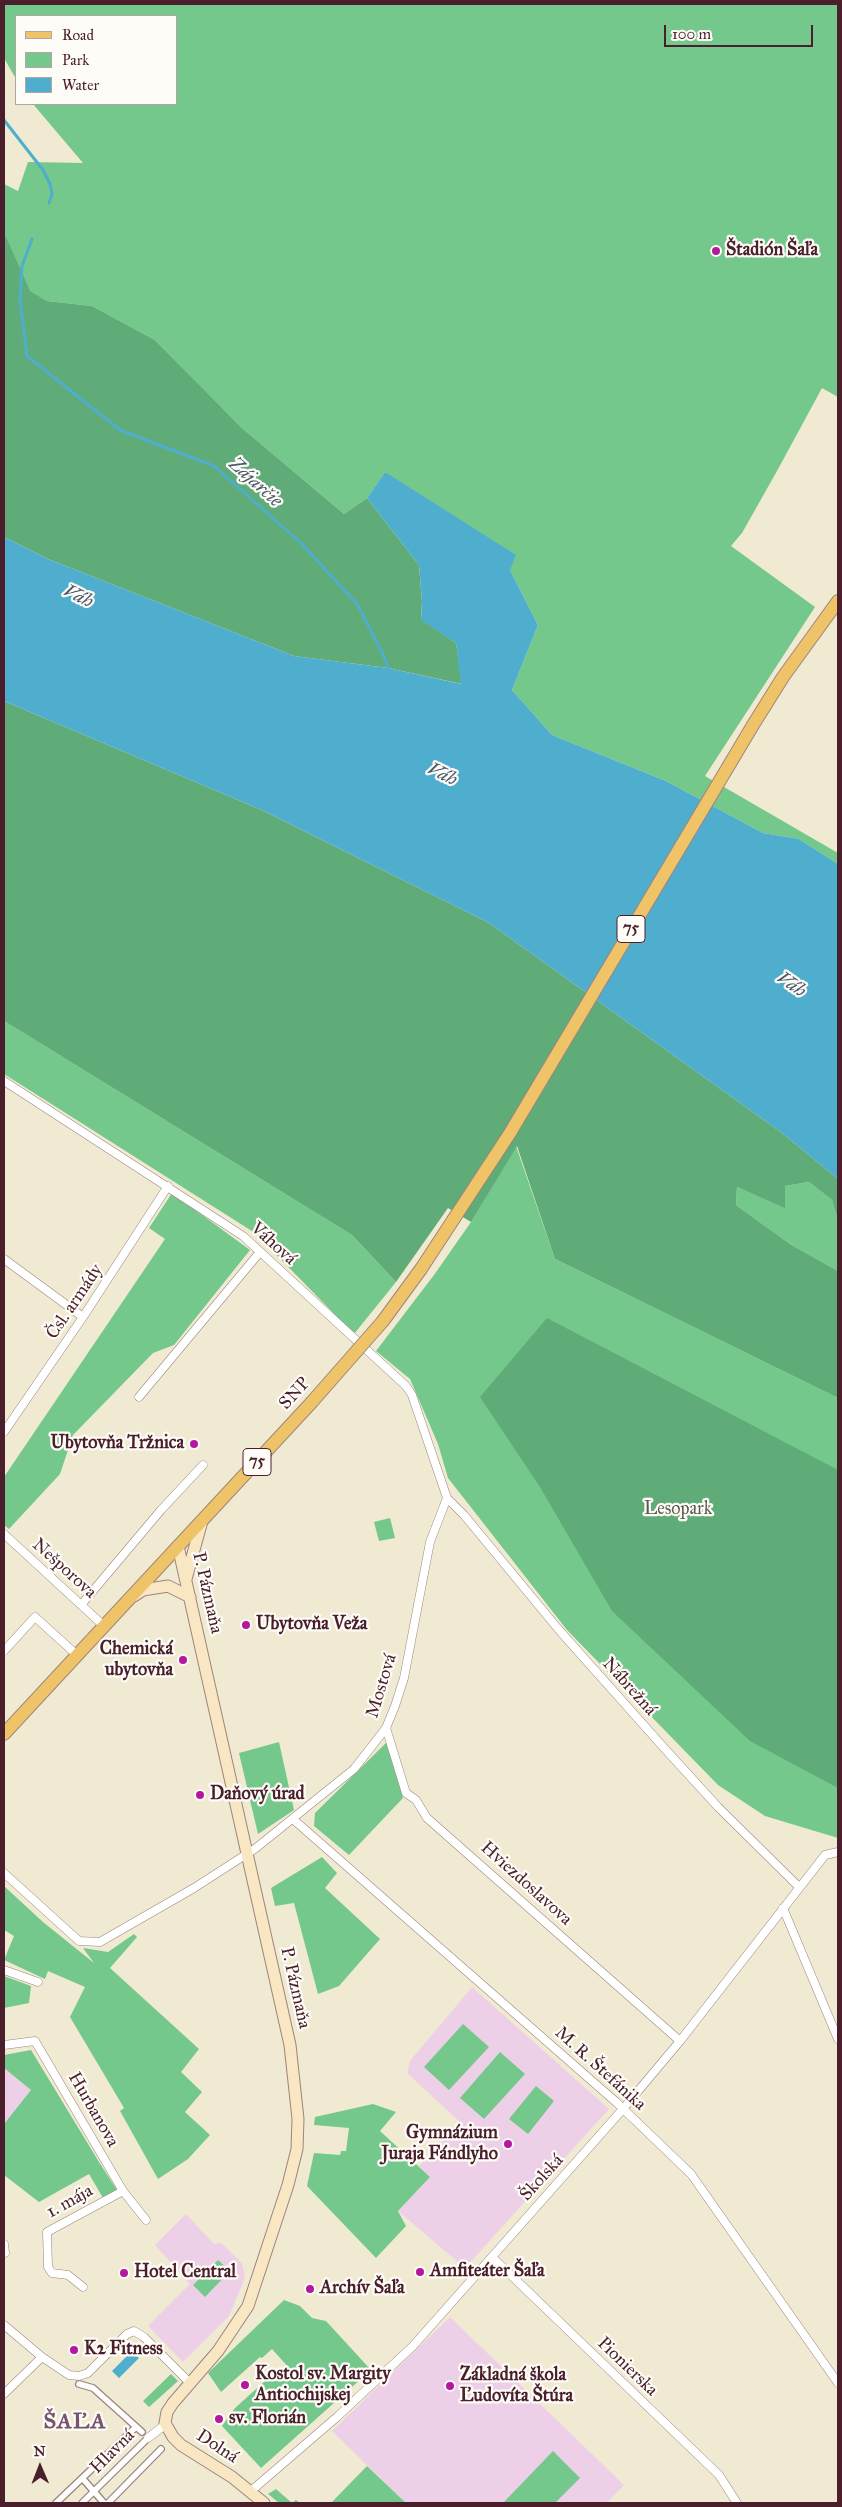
<!DOCTYPE html>
<meta charset="utf-8">
<style>
body{margin:0}
#map{position:relative;width:842px;height:2507px;overflow:hidden;background:#f0ead2;font-family:"IM FELL Great Primer",serif}
canvas{display:block}
.frame{position:absolute;inset:0;border:5px solid #4a1f2b;pointer-events:none}
.legend{position:absolute;left:15px;top:15px;width:162px;height:90px;box-sizing:border-box;background:#fdfcf7;border:1px solid #b5a4a5;margin:0;padding:6px 9px;list-style:none;font-size:15px;color:#4a1f2b}
.legend li{display:flex;align-items:center;gap:10px;height:25px}
.legend b{width:25px;border:1px solid #b5a4a5}
.north{position:absolute;left:15px;top:2442px;width:50px;height:50px;-webkit-text-stroke:4px #fdfcf7;paint-order:stroke;rotate:359deg;font-size:14px;font-weight:700;line-height:20px;text-align:center;color:#4a1f2b}
.north::after{content:'';display:block;margin:auto;width:18px;height:22px;background:#4a1f2b;clip-path:polygon(50% 0,100% 100%,50% 72%,0 100%)}
.scale{position:absolute;left:664px;top:25px;width:149px;height:22px;box-sizing:border-box;border:2px solid #4a1f2b;border-top:0;padding-left:6px;font-size:15px;line-height:18px;white-space:nowrap;color:#4a1f2b;-webkit-text-stroke:4px #fdfcf7;paint-order:stroke}
</style>
<div id="map">
<canvas width="842" height="2507"></canvas>
<div class="frame"></div>
<ul class="legend">
<li><b style="height:6px;background:#efc469"></b>Road</li>
<li><b style="height:14px;background:#74c88c"></b>Park</li>
<li><b style="height:14px;background:#4faece"></b>Water</li>
</ul>
<div class="north">N</div>
<div class="scale">100 m</div>
</div>
<script>
const context = document.querySelector('canvas').getContext('2d');
context.lineJoin = 'round';
function paint(path, color) {
  context.fillStyle = color;
  context.fill(path, 'evenodd');
}
function shape(rows) {
  const path = new Path2D();
  for (const r of rows) {
    path.moveTo(r[0], r[1]);
    for (let i = 2; i < r.length; i += 2) path.lineTo(r[i], r[i + 1]);
  }
  return path;
}
function stroke(path, color, width, dash) {
  context.strokeStyle = color;
  context.lineWidth = width;
  context.lineCap = dash ? 'butt' : 'round';
  context.setLineDash(dash || []);
  context.stroke(path);
}
function drawText(font, color, halo, rows, align = 'center') {
  context.font = font + ' "IM FELL Great Primer",serif';
  context.lineWidth = 4.5;
  context.setLineDash([]);
  context.textBaseline = 'middle';
  context.strokeStyle = halo;
  context.fillStyle = color;
  for (const [text, x, y, turn = 0] of rows) {
    context.save();
    context.translate(x, y);
    context.rotate((+turn || 0) * Math.PI / 180);
    context.textAlign = isNaN(turn) ? turn : align;
    if (halo) context.strokeText(text, 0, 0);
    context.fillText(text, 0, 0);
    context.restore();
  }
}
paint(shape([
 [472,1987,609,2109,465,2268,398,2211,430,2177,419,2166,460,2122,407,2073,410,2061],
 [4,2068,31,2090,4,2124],
 [186,2214,214,2244,221,2243,242,2263,245,2278,229,2316,183,2362,148,2326,190,2284,155,2245],
 [450,2317,624,2485,607,2503,406,2503,332,2431]
]), '#edd0e8');
paint(shape([
 [4,4,838,4,838,397,822,388,777,471,742,533,731,546,815,607,705,776,838,853,838,864,799,839,763,833,666,781,552,735,512,690,538,625,510,570,385,472,367,498,344,514,242,428,155,340,92,306,47,301,29,291,4,232,4,184,18,191,28,162,83,163,33,104,176,104,176,16,16,16,16,79,4,58],
 [4,1021,352,1235,396,1282,354,1334,255,1233,4,1074],
 [516,1146,555,1259,838,1398,838,1838,765,1816,718,1785,567,1630,448,1478,438,1444,410,1379,376,1351,434,1275,471,1222],
 [809,1182,832,1200,838,1220,838,1271,790,1244,736,1205,737,1187,785,1207,785,1186],
 [172,1193,250,1250,174,1345,153,1353,73,1435,60,1474,9,1529,4,1525,4,1477,165,1239,149,1228],
 [390,1518,395,1538,379,1541,374,1522],
 [279,1742,294,1810,258,1834,239,1753],
 [387,1742,403,1798,349,1855,314,1826,315,1813],
 [322,1857,337,1873,325,1888,380,1939,339,1986,318,1994,294,1903,275,1906,271,1888],
 [4,1886,43,1922,94,1963,83,1948,108,1952,134,1934,137,1937,110,1968,199,2049,181,2072,202,2092,185,2112,210,2135,188,2159,158,2179,120,2111,124,2108,70,2017,85,1987,48,1971,45,1979,4,1960,14,1936,4,1930],
 [4,1976,31,1986,29,2003,4,2008],
 [463,2024,489,2047,449,2090,424,2067],
 [31,2050,99,2162,117,2190,103,2198,89,2174,39,2202,4,2175,4,2124,31,2090,4,2068,4,2055],
 [500,2052,525,2074,484,2119,460,2098],
 [536,2086,554,2101,528,2134,509,2119],
 [373,2104,396,2112,380,2131,430,2177,398,2211,406,2226,376,2258,307,2186,314,2153,340,2155,341,2151,346,2151,349,2128,314,2125,315,2117],
 [218,2260,230,2271,205,2297,193,2285],
 [284,2300,300,2306,312,2318,326,2321,371,2370,261,2468,222,2426,235,2408,274,2373,278,2377,289,2368,272,2349,262,2358,260,2357,221,2392,208,2373],
 [171,2374,178,2381,149,2407,143,2401],
 [553,2451,580,2478,555,2503,503,2503],
 [367,2466,406,2503,331,2503],
 [276,2489,292,2503,296,2500,300,2503,279,2503,268,2494]
]), '#74c88c');
paint(shape([
 [4,232,30,291,47,301,92,306,155,340,242,428,344,514,367,498,419,565,422,601,421,619,456,643,462,684,388,668,294,656,48,559,4,537],
 [4,701,264,811,489,923,782,1133,838,1179,838,1220,832,1200,809,1182,785,1186,785,1208,737,1187,736,1205,790,1244,838,1271,838,1398,555,1259,517,1146,471,1222,448,1208,396,1282,352,1235,4,1021],
 [547,1318,838,1470,838,1788,750,1741,612,1611,540,1487,480,1397]
]), '#5fac78');
paint(shape([
 [385,472,516,555,510,570,538,625,512,690,552,735,666,781,763,833,799,839,838,864,838,1179,782,1133,489,923,264,811,4,701,4,537,48,559,294,656,388,668,461,684,456,643,421,620,422,601,419,565,367,498],
 [132,2351,139,2358,119,2378,112,2371]
]), '#4faece');
stroke(shape([
 [4,120,43,170,50,184,52,194,49,203],
 [32,239,22,266,20,299,27,356,120,430,214,466,301,543,357,604,383,654,389,670]
]), '#4faece', 3);
const pedestrian = shape([
 [79,2384,93,2388,142,2432],
 [83,2479,104,2503],
 [56,2503,136,2427],
 [82,2503,148,2438],
 [108,2503,161,2449]
]);
const minor = shape([
 [4,1081,243,1236,406,1386,412,1395,447,1498,464,1515,559,1630,665,1749,718,1807,799,1887],
 [4,1259,83,1317],
 [139,1397,260,1252],
 [4,1432,83,1317,168,1186],
 [4,1534,104,1626],
 [81,1605,161,1510,203,1465],
 [4,1651,35,1617,77,1655],
 [386,1728,406,1793,416,1800,427,1818,680,2041],
 [294,1820,616,2102,691,2174,838,2383],
 [4,1873,79,1941,100,1942,194,1888,256,1848,354,1769,386,1728,395,1706,404,1678,430,1542,447,1498],
 [783,1908,838,2039],
 [4,1970,38,1982],
 [4,2045,35,2041,123,2191,146,2220],
 [4,2244,5,2253],
 [492,2257,719,2475,737,2503],
 [83,2287,68,2275,52,2273,48,2267,47,2232,123,2191],
 [4,2325,42,2357,69,2375,79,2376,88,2373,127,2334,134,2331,144,2337,190,2383],
 [4,2394,42,2357],
 [148,2438,166,2424],
 [251,2491,337,2417,413,2346,623,2109,680,2041,825,1855,838,1852]
]);
const secondary = shape([
 [178,1546,290,2045,298,2119,297,2149,288,2185,248,2306,218,2351,173,2403,167,2412,165,2423,173,2437,181,2445,232,2477,264,2503],
 [186,1579,202,1521],
 [134,1596,143,1590,168,1586,190,1597]
]);
const primary = shape([
 [383,1321,421,1269,510,1133,753,725,783,677,838,601],
 [4,1734,311,1403]
]);
stroke(pedestrian, '#9d847e', 8);
stroke(minor, '#9d847e', 9);
stroke(secondary, '#9d847e', 13);
stroke(primary, '#9d847e', 14);
stroke(pedestrian, '#fff', 5.5);
stroke(minor, '#fff', 8);
stroke(secondary, '#f9e7c3', 11);
stroke(primary, '#efc469', 12);
const primaryBridge = shape([
 [311,1403,383,1321]
]);
stroke(primaryBridge, '#9d847e', 14, []);
stroke(primaryBridge, '#efc469', 12);
for (const [x, y, r, color] of [
 [716,251,5,"#b5179e"],
 [194,1444,5,"#b5179e"],
 [246,1625,5,"#b5179e"],
 [183,1660,5,"#b5179e"],
 [200,1795,5,"#b5179e"],
 [508,2144,5,"#b5179e"],
 [420,2272,5,"#b5179e"],
 [124,2273,5,"#b5179e"],
 [310,2289,5,"#b5179e"],
 [74,2350,5,"#b5179e"],
 [245,2385,5,"#b5179e"],
 [450,2386,5,"#b5179e"],
 [219,2419,5,"#b5179e"]
]) {
  const dot = new Path2D();
  dot.arc(x, y, r, 0, 2 * Math.PI);
  context.fillStyle = color;
  context.fill(dot);
  stroke(dot, '#fdfcf7', 2);
}
for (const [x, y, w] of [
 [631,929,28],
 [257,1462,28]
]) {
  const box = new Path2D();
  box.roundRect(x - w / 2, y - 13.5, w, 27, 4);
  context.fillStyle = '#fdfcf7';
  context.fill(box);
  stroke(box, '#4a1f2b', 1);
}
drawText('bold 16px', '#4a1f2b', null, [
 ["75",631,929],
 ["75",257,1462]
]);
drawText('bold 18px', '#4a1f2b', '#fdfcf7', [
 ["Štadión Šaľa",726,251],
 ["Ubytovňa Tržnica",184,1444,"right"],
 ["Ubytovňa Veža",256,1625],
 ["Chemická",173,1650,"right"],
 ["ubytovňa",173,1671,"right"],
 ["Daňový úrad",210,1795],
 ["Gymnázium",498,2134,"right"],
 ["Juraja Fándlyho",498,2155,"right"],
 ["Amfiteáter Šaľa",430,2272],
 ["Hotel Central",134,2273],
 ["Archív Šaľa",320,2289],
 ["K2 Fitness",84,2350],
 ["Kostol sv. Margity",255,2375],
 ["Antiochijskej",255,2396],
 ["Základná škola",460,2376],
 ["Ľudovíta Štúra",460,2397],
 ["sv. Florián",229,2419]
], 'left');
drawText('18px', '#4a1f2b', '#fdfcf7', [
 ["Váhová",273,1244,42],
 ["Čsl. armády",75,1302,-56],
 ["SNP",295,1394,-48],
 ["Nešporova",64,1569,42],
 ["P. Pázmaňa",207,1593,77],
 ["Mostová",382,1686,-73],
 ["Nábrežná",629,1687,48],
 ["Hviezdoslavova",526,1884,42],
 ["P. Pázmaňa",295,1988,77],
 ["M. R. Štefánika",600,2069,42],
 ["Hurbanova",93,2110,60],
 ["Školská",542,2178,-48],
 ["1. mája",70,2202,-29],
 ["Pionierska",627,2367,44],
 ["Dolná",217,2447,33],
 ["Hlavná",113,2452,-45]
]);
drawText('18px', '#595a4d', '#fdfcf7', [
 ["Lesopark",678,1510]
]);
drawText('italic 19px', '#4c586c', '#fdfcf7', [
 ["Zájarčie",255,483,42],
 ["Váh",78,597,26],
 ["Váh",442,775,26],
 ["Váh",791,985,35]
]);
context.letterSpacing = '1px';
drawText('bold 22px', '#785470', '#fdfcf7', [
 ["ŠAĽA",75,2423]
]);
context.letterSpacing = '0px';
</script>
